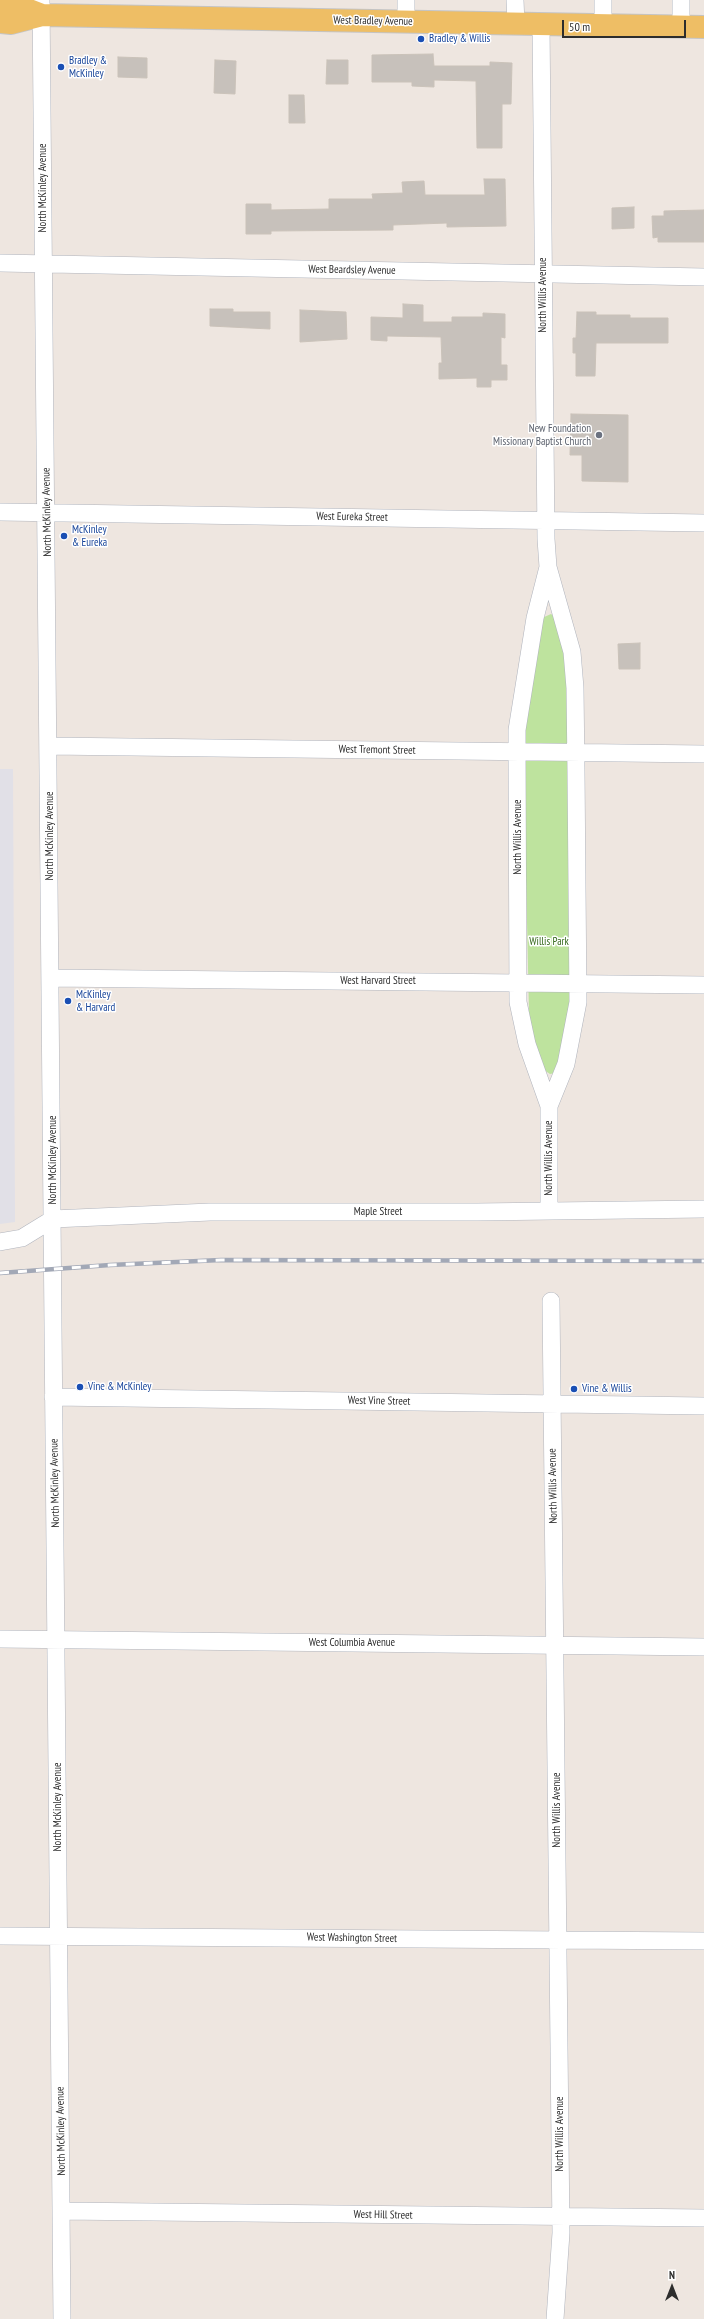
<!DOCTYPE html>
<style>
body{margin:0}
#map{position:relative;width:704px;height:2319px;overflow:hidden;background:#eee6e0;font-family:"PT Sans Narrow",sans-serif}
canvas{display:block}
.north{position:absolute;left:652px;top:2267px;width:40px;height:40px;-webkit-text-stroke:3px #fff;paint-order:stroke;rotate:0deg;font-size:11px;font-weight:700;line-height:16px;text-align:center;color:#2d2d2d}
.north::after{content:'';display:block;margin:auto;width:14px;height:18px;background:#2d2d2d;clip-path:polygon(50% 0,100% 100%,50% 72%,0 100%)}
.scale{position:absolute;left:562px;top:20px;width:124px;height:18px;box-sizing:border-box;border:2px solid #2d2d2d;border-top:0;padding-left:5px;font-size:12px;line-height:14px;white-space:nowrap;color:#2d2d2d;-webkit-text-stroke:3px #fff;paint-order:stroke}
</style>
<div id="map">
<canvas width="704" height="2319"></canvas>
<div class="north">N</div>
<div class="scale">50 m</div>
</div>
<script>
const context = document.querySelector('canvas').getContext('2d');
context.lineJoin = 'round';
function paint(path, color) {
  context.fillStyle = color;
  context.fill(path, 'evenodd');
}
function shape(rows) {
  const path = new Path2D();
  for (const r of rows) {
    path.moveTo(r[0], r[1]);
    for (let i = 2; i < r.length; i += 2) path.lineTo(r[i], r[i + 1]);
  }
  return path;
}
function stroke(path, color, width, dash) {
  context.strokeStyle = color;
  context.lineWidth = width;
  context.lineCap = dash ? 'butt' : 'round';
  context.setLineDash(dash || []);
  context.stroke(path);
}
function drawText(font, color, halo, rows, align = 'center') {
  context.font = font + ' "PT Sans Narrow",sans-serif';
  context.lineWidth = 3;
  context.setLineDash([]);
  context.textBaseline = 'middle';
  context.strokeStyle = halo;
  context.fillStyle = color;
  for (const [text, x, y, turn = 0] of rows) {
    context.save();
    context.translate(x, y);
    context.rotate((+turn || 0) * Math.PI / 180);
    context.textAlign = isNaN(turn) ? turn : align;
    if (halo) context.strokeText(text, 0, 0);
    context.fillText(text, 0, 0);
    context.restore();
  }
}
paint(shape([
 [0,769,13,769,15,1222,0,1224]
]), '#e1e0e7');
paint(shape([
 [551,614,555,617,565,652,569,716,570,1008,567,1033,555,1073,550,1074,544,1070,532,1032,529,1012,524,786,526,715,542,618]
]), '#bee39e');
const building = shape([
 [433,54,434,66,490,66,490,62,512,63,511,104,502,104,502,148,477,148,476,81,434,80,434,87,412,86,412,82,372,82,372,55,433,54],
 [118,57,147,58,147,78,118,77,118,57],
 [215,60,236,61,235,94,214,93,215,60],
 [327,60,348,60,348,84,326,84,327,60],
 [289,95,304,95,305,123,289,123,289,95],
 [484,179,505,179,506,226,447,227,447,223,393,225,393,230,271,231,271,234,246,234,246,204,271,204,271,210,329,209,329,199,373,199,372,194,403,193,402,182,424,181,425,195,485,195,484,179],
 [634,207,634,228,612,229,612,208,634,207],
 [704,210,704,242,658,242,658,237,653,238,652,216,664,216,664,211,704,210],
 [403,304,423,305,423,322,452,322,452,317,483,317,483,313,505,314,505,338,501,337,501,365,507,365,507,380,491,380,491,387,477,387,477,378,439,379,439,363,442,363,441,337,387,336,387,341,371,340,371,317,403,318,403,304],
 [210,309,233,309,233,312,270,312,270,329,210,326,210,309],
 [300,310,346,312,347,339,300,342,300,310],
 [577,312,596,312,596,315,630,315,630,318,668,318,668,343,596,343,595,376,576,376,576,353,573,353,573,338,576,338,577,312],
 [571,414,628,415,628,482,582,481,582,455,570,455,571,414],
 [640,643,640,669,619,669,618,644,640,643]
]);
paint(building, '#c7c1bb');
stroke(building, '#cac2b9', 1);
const minor = shape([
 [41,0,62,2319],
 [406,0,406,22],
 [515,0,516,24],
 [603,0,603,25],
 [541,24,546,539,548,567,572,652,575,688,576,771,578,1002,566,1064,549,1106,549,1211],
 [681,27,681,0],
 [0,263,704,277],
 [0,512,704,523],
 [548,567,535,618,517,730,517,751,518,1002,527,1044,549,1106],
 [49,746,704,754],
 [51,978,704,985],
 [0,1242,22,1238,53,1219,210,1212,477,1212,704,1209],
 [551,1301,561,2233,555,2319],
 [53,1397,704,1406],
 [0,1639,704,1647],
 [0,1936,704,1941],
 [61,2211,704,2218]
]);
const major = shape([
 [0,3,11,3,42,15],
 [0,22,11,23,42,15,704,27]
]);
stroke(minor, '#b0b4bd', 18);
stroke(major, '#c4c4c4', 24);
stroke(minor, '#fff', 17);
stroke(major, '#eebe65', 22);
const rail = shape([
 [0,1273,110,1265,221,1260,704,1261]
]);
stroke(rail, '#a2a8b6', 4.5);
stroke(rail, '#fff', 3, [9]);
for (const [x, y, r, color] of [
 [421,39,4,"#1a4fb4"],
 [61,67,4,"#1a4fb4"],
 [599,435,4,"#6b7280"],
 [64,536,4,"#1a4fb4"],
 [68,1001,4,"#1a4fb4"],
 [80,1387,4,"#1a4fb4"],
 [574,1389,4,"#1a4fb4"]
]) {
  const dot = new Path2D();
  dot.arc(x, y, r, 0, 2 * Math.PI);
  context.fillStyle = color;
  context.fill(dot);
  stroke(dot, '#fff', 1.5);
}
drawText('11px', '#2d2d2d', '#fff', [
 ["West Bradley Avenue",373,21,1],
 ["North McKinley Avenue",43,188,-90],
 ["West Beardsley Avenue",352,270,1],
 ["North Willis Avenue",543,295,-90],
 ["North McKinley Avenue",47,512,-91],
 ["West Eureka Street",352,517,1],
 ["West Tremont Street",377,750,1],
 ["North McKinley Avenue",50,836,-90],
 ["North Willis Avenue",518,837,-90],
 ["West Harvard Street",378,981],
 ["North Willis Avenue",549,1158,-90],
 ["North McKinley Avenue",53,1160,-90],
 ["Maple Street",378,1212],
 ["West Vine Street",379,1401,1],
 ["North McKinley Avenue",55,1483,-91],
 ["North Willis Avenue",553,1486,-91],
 ["West Columbia Avenue",352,1643],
 ["North McKinley Avenue",58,1807,-90],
 ["North Willis Avenue",557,1810,-90],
 ["West Washington Street",352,1938,1],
 ["North McKinley Avenue",61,2131,-91],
 ["North Willis Avenue",560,2134,-90],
 ["West Hill Street",383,2215,1]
]);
drawText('11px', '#164399', '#fff', [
 ["Bradley & Willis",429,39],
 ["Bradley &",69,61],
 ["McKinley",69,74],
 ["McKinley",72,530],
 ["& Eureka",72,543],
 ["McKinley",76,995],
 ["& Harvard",76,1008],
 ["Vine & McKinley",88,1387],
 ["Vine & Willis",582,1389]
], 'left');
drawText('11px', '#5b616d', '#fff', [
 ["New Foundation",591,429],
 ["Missionary Baptist Church",591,442]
], 'right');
drawText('11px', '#366a1d', '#fff', [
 ["Willis Park",549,942]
]);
</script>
